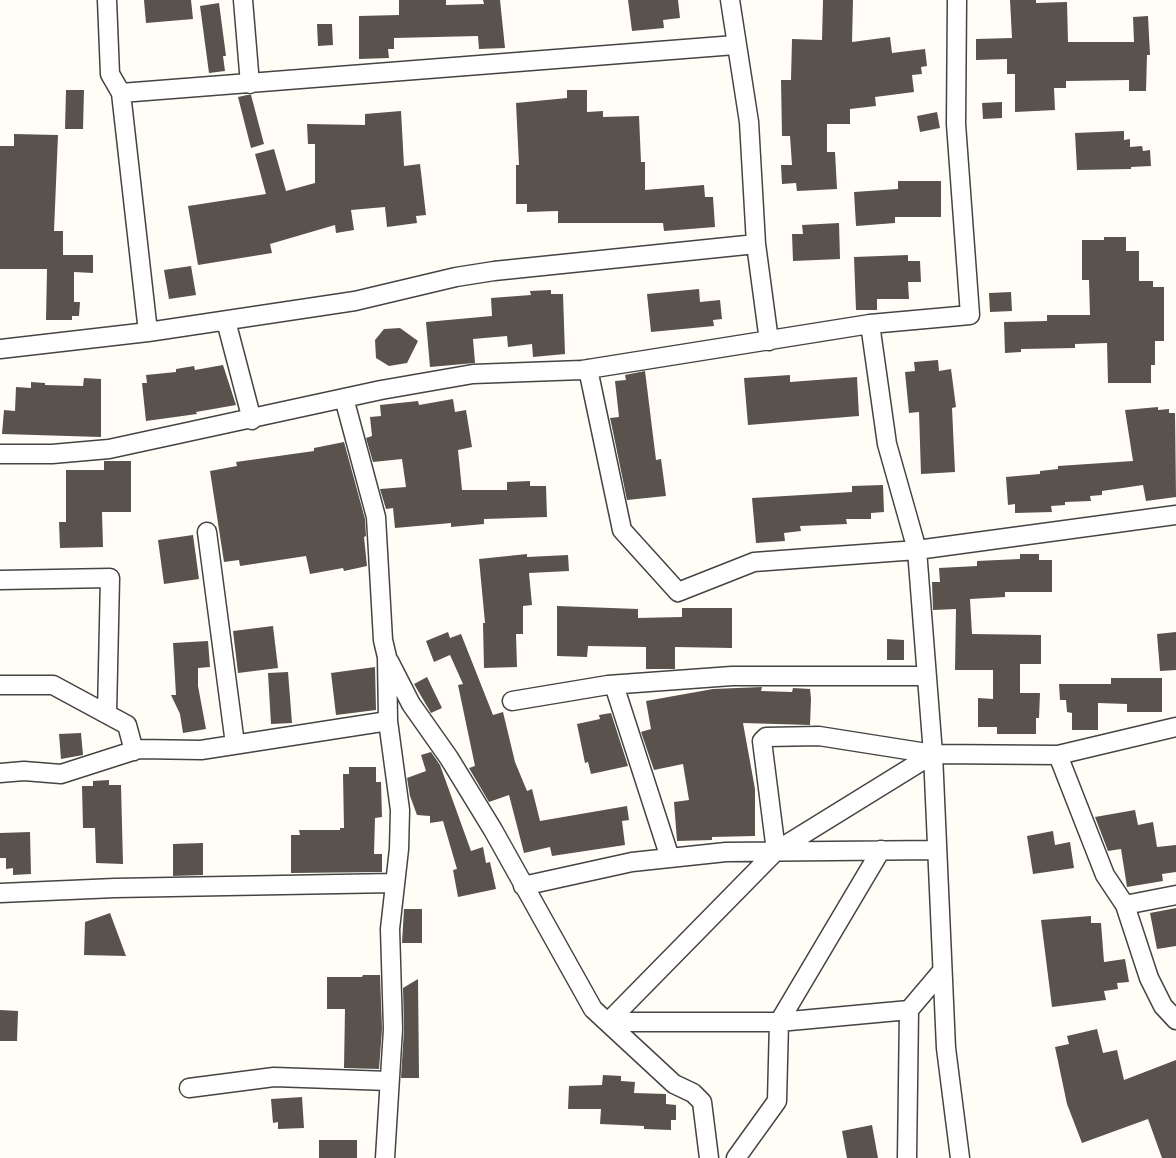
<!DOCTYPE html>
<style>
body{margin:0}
canvas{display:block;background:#fffdf5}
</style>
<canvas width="1176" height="1158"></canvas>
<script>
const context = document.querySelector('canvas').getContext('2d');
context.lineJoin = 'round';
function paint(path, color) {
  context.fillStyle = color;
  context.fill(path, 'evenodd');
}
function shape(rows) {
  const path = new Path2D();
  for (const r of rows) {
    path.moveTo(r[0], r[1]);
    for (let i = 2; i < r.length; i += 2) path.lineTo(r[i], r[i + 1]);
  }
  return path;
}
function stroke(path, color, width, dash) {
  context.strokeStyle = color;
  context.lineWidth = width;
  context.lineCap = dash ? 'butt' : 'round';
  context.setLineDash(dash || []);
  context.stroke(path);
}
paint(shape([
 [144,0,191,0,193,19,146,23],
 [399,0,446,0,446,5,484,4,483,0,500,0,505,48,479,49,478,36,394,38,394,49,388,49,389,58,359,59,359,16,399,15],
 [628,0,678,0,680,18,663,20,664,28,632,31],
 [823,0,853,0,852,42,890,37,892,53,925,49,927,66,921,67,922,74,912,75,914,92,875,97,876,106,850,109,850,124,827,124,827,152,835,152,837,189,797,191,796,183,782,184,781,165,792,165,790,136,782,136,781,80,791,80,792,39,822,40],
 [1010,0,1036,0,1036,3,1067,2,1068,42,1134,42,1133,17,1148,16,1150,55,1147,55,1146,91,1129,91,1129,80,1066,81,1066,88,1054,88,1055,110,1015,112,1015,74,1007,74,1007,59,976,60,976,39,1012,38],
 [219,3,226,56,223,56,225,71,209,73,200,6],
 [317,24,332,24,333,45,318,46],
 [66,90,84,90,83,129,65,129],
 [567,90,587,90,587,112,603,111,603,117,639,116,641,162,645,162,645,190,704,185,705,197,713,197,715,227,664,231,663,223,558,223,558,211,527,212,527,204,516,204,516,165,519,165,516,103,567,98],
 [247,95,251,95,264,144,251,148,238,97],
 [1002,102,1002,118,983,119,982,103],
 [401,111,404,166,420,164,426,215,416,216,417,223,387,227,385,207,351,210,354,230,336,233,335,225,270,244,272,253,198,265,188,206,266,194,255,154,274,149,286,191,315,183,315,144,308,144,307,124,365,125,365,114],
 [937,112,940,128,920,132,917,116],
 [1124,131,1124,140,1130,139,1130,147,1142,146,1143,151,1150,150,1151,166,1131,167,1131,169,1077,170,1075,133],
 [14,134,58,135,54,231,63,231,63,255,93,255,93,273,74,272,74,302,80,302,79,316,72,316,72,320,46,320,47,269,0,269,0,146,14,146],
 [898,181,941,181,941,217,895,217,895,223,856,226,854,192,898,189],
 [839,223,840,259,793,261,792,234,803,234,802,225],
 [1104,237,1126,237,1126,251,1139,251,1139,281,1153,281,1153,287,1164,287,1164,341,1155,341,1155,365,1151,365,1151,383,1108,383,1107,343,1075,344,1075,348,1021,349,1021,352,1005,353,1004,322,1047,321,1047,315,1090,315,1089,280,1082,280,1082,240,1104,240],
 [908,255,908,261,920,261,921,282,908,282,909,299,877,299,877,310,856,310,854,257],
 [191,266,196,295,169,299,164,270],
 [699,289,700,302,720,300,722,319,713,320,714,326,651,332,647,294],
 [551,290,551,294,563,294,565,354,533,357,532,344,508,347,507,336,473,339,475,363,430,367,426,322,492,316,491,298,531,295,530,291],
 [1011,292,1012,311,990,312,989,293],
 [400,328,418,341,407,363,389,366,376,358,375,340,384,329],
 [938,360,939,371,951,369,956,407,952,408,955,472,921,474,919,412,909,413,905,372,915,371,914,362],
 [223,365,236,405,196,412,197,414,146,421,142,383,147,383,146,375,176,372,176,369,194,366,195,370],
 [645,371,656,460,661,459,666,496,627,500,611,422,610,418,619,417,615,381,626,380,625,375],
 [790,375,790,382,857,377,859,416,748,425,744,378],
 [84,378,101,379,101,437,2,434,4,410,15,411,16,387,31,388,31,382,45,383,45,385,83,386],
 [453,399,455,412,466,410,472,447,458,450,462,490,507,490,507,482,530,481,530,486,546,486,547,517,484,519,484,524,451,527,451,523,395,528,393,508,386,509,380,489,406,487,402,459,373,462,366,438,372,436,370,417,381,416,380,405,418,401,419,405],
 [1158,407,1158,410,1169,409,1169,413,1175,413,1176,497,1146,501,1143,485,1102,491,1102,495,1090,496,1091,501,1065,502,1065,505,1051,506,1052,512,1015,513,1015,504,1008,505,1006,477,1040,474,1040,471,1058,469,1058,466,1133,461,1125,410],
 [344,442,365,519,366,536,364,537,367,566,344,571,343,568,310,574,306,556,240,566,239,560,224,562,210,471,237,466,236,462,314,451,314,448],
 [104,461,131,461,131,512,102,512,103,547,60,548,59,522,66,522,66,470,104,470],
 [883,485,884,512,871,513,871,519,846,519,847,524,800,526,801,531,784,533,785,541,756,543,752,498,852,492,852,486],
 [193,535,199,579,164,584,158,540],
 [527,554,527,557,568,555,569,571,529,573,532,605,523,606,523,634,516,634,517,667,484,668,483,623,485,623,479,559],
 [1020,554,1039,554,1039,560,1052,560,1052,592,1005,592,1005,597,970,599,972,634,1041,635,1041,664,1020,664,1020,693,1040,693,1039,718,1036,718,1036,734,997,734,997,727,978,727,978,698,993,699,993,670,955,670,956,609,933,610,932,582,940,582,939,568,977,566,977,561,1020,559],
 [557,606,638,609,638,618,682,617,682,608,732,608,732,648,675,647,675,669,646,669,646,647,588,646,587,657,557,656],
 [273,626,278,668,238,673,233,631],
 [448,632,450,638,461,634,493,715,503,712,515,762,527,791,532,789,540,821,627,806,629,820,622,821,625,845,552,856,550,847,524,853,509,795,489,802,469,768,475,766,458,685,463,684,450,655,434,662,426,641],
 [1176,632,1176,670,1160,671,1157,634],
 [887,639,904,640,904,660,887,660],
 [208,641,210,667,198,668,198,686,206,729,183,733,180,714,171,695,176,695,173,643],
 [375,667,376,710,336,715,331,673],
 [288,672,292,723,271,724,268,673],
 [427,677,442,708,431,713,414,684],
 [1111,678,1162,678,1162,712,1127,712,1127,704,1098,703,1098,730,1072,730,1072,713,1067,712,1066,700,1060,700,1059,684,1111,684],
 [762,687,761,691,792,692,793,688,810,689,811,699,810,725,743,723,755,789,755,836,712,837,712,840,677,841,674,802,689,800,683,764,654,770,641,732,651,729,646,701,713,689],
 [611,713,628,766,591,774,588,762,585,763,577,724,600,719,599,715],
 [81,733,83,755,61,759,59,734],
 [431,752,440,765,471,851,483,847,486,863,490,862,496,889,458,897,453,870,457,869,443,821,430,823,430,816,417,815,410,796,407,778,426,771,421,755],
 [349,767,376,767,376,782,381,782,382,817,375,818,374,854,382,854,382,872,291,873,291,835,300,835,299,830,340,830,340,828,344,828,343,774,349,774],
 [109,780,109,785,121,785,123,864,96,863,95,828,83,828,82,786,93,786,93,781],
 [1135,810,1138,825,1153,822,1157,847,1176,845,1176,872,1162,874,1163,881,1127,887,1121,849,1108,851,1095,817],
 [1053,831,1055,845,1070,842,1074,868,1033,874,1027,836],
 [30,832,31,874,13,875,13,868,6,869,6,858,0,858,0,833],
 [203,843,203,875,173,876,173,844],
 [1176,908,1176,946,1157,949,1150,913],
 [404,909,422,909,422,943,402,943],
 [110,913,126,956,84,955,85,922],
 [1091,916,1091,923,1101,923,1104,962,1125,959,1129,982,1117,983,1118,989,1104,991,1106,1000,1052,1007,1041,920],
 [363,975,380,975,382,1029,379,1069,344,1068,345,1009,327,1009,327,977,362,977],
 [418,979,419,1078,401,1078,404,1030,403,988],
 [0,1010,18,1011,17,1041,0,1041],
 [1097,1029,1103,1053,1117,1050,1124,1080,1176,1060,1176,1158,1162,1158,1148,1119,1082,1143,1067,1104,1055,1047,1069,1044,1067,1036],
 [603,1075,621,1076,621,1081,635,1082,634,1093,666,1094,666,1104,676,1105,676,1120,671,1120,671,1130,644,1129,644,1126,600,1124,601,1109,568,1109,569,1086,602,1085],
 [302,1097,304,1128,278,1129,278,1122,273,1123,271,1099],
 [872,1125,878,1158,847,1158,842,1131],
 [319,1140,357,1140,357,1158,319,1158]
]), '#5a524d');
const street = shape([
 [107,0,110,74,121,93,148,332],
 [243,0,250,84],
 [730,0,749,122,756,244,769,341],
 [121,93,735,45],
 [226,321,252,420],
 [870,324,887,444,917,550,933,754,946,1048,960,1158],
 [0,349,148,332,355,301,456,277,494,271,756,244],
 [588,369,622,530,678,592,754,562,917,550,1176,515],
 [344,398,376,517,383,640,387,657,388,721,400,810,399,849,390,929,393,1029,385,1158],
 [0,454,52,454,109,449,381,390,473,374,582,370,870,324,970,315,956,124,957,0],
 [207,532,235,744],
 [0,580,110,578,107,714],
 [389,661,411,704,449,758,493,830,593,1009,674,1084,693,1093,702,1102,709,1158],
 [0,685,53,685,127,725,134,751],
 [614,685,670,858],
 [512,701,608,685,732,676,927,676],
 [1058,755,1105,875,1125,905,1149,978,1163,1006,1176,1020],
 [0,773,24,771,61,774,139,749,201,750,388,721],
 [776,851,762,741,766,737,819,736,933,754,1058,755,1176,727],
 [523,886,632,862,726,852,937,850],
 [0,893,115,888,394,883],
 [1125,905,1176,895],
 [608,1022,776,851,933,754],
 [608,1022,779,1022,909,1010],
 [189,1088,274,1077,389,1081],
 [736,1158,777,1101,779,1022,881,850],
 [907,1158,909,1010,942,971]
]);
stroke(street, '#444', 21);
stroke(street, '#fff', 18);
</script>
